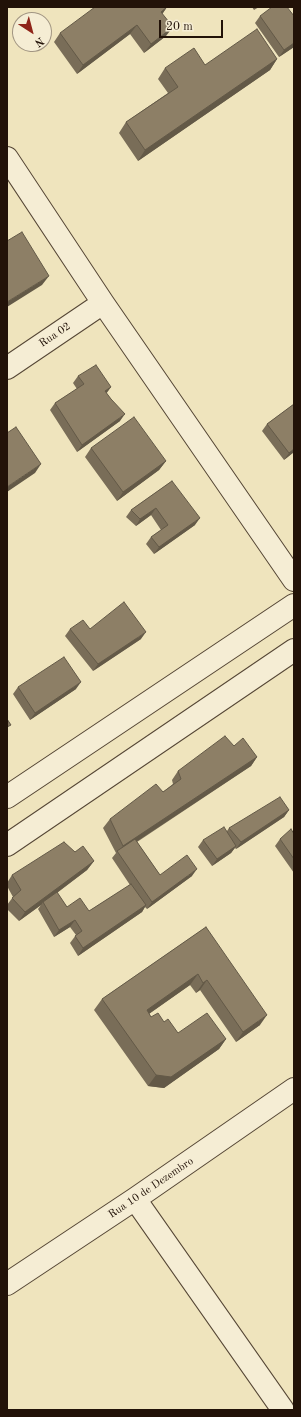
<!DOCTYPE html>
<style>
body{margin:0}
#map{position:relative;width:301px;height:1417px;overflow:hidden;background:#efe4bd;font-family:"Old Standard TT",serif}
canvas{display:block}
.frame{position:absolute;inset:0;border:8px solid #221208;pointer-events:none}
.north{position:absolute;left:12px;top:12px;width:40px;height:40px;box-sizing:border-box;background:#f5edd4;border:1px solid #a19582;border-radius:50%;rotate:144deg;font-size:11px;font-weight:700;line-height:16px;text-align:center;color:#221208}
.north::after{content:'';display:block;margin:auto;width:14px;height:18px;background:#8f2418;clip-path:polygon(50% 0,100% 100%,50% 72%,0 100%)}
.scale{position:absolute;left:159px;top:20px;width:64px;height:18px;box-sizing:border-box;border:2px solid #221208;border-top:0;padding-left:5px;font-size:12px;line-height:14px;white-space:nowrap;color:#221208;-webkit-text-stroke:3px #f5edd4;paint-order:stroke}
</style>
<div id="map">
<canvas width="301" height="1417"></canvas>
<div class="frame"></div>
<div class="north">N</div>
<div class="scale">20 m</div>
</div>
<script>
const context = document.querySelector('canvas').getContext('2d');
context.lineJoin = 'round';
function shape(rows) {
  const path = new Path2D();
  for (const r of rows) {
    path.moveTo(r[0], r[1]);
    for (let i = 2; i < r.length; i += 2) path.lineTo(r[i], r[i + 1]);
  }
  return path;
}
function stroke(path, color, width, dash) {
  context.strokeStyle = color;
  context.lineWidth = width;
  context.lineCap = dash ? 'butt' : 'round';
  context.setLineDash(dash || []);
  context.stroke(path);
}
function paint(path, color) {
  context.fillStyle = color;
  context.fill(path, 'evenodd');
}
function drawText(font, color, halo, rows, align = 'center') {
  context.font = font + ' "Old Standard TT",serif';
  context.lineWidth = 3.5;
  context.setLineDash([]);
  context.textBaseline = 'middle';
  context.strokeStyle = halo;
  context.fillStyle = color;
  for (const [text, x, y, turn = 0] of rows) {
    context.save();
    context.translate(x, y);
    context.rotate((+turn || 0) * Math.PI / 180);
    context.textAlign = isNaN(turn) ? turn : align;
    if (halo) context.strokeText(text, 0, 0);
    context.fillText(text, 0, 0);
    context.restore();
  }
}
const minor = shape([
 [7,158,103,303,294,580],
 [7,368,103,303],
 [7,797,294,605],
 [7,845,294,650],
 [135,1199,283,1410],
 [7,1284,135,1199,294,1089]
]);
stroke(minor, '#554635', 24);
stroke(minor, '#f5edd4', 22);
paint(shape([
 [167,7,162,14,166,36,144,53,130,34,77,74,54,42,60,33],
 [252,7,259,7,254,10],
 [260,16,294,16,294,47,279,57,255,23],
 [277,59,270,70,138,161,119,133,126,122,168,93,158,79,165,68],
 [78,376,111,387,106,393,111,399,120,421,77,452,50,410,55,403,77,389,73,383],
 [294,404,294,452,284,460,262,431,267,424],
 [91,448,166,461,159,470,117,501,85,457],
 [172,481,195,525,154,554,146,544,151,537,161,530,151,515,136,526,126,517,131,510],
 [70,629,90,629,141,639,93,671,65,636],
 [18,687,76,689,30,720,13,694],
 [234,746,257,757,251,766,137,842,160,875,192,876,147,909,145,907,142,912,78,956,70,943,76,935,70,927,54,937,38,909,41,905,19,921,7,909,7,905,13,897,7,886,7,883,12,875,75,852,94,861,87,870,57,893,67,907,89,911,130,885,112,858,116,853,103,828,110,819,163,792,173,784,172,780,178,771],
 [289,810,284,817,236,849,235,848,231,853,212,866,198,847,203,840,227,831,229,828],
 [294,834,294,873,275,846,280,839],
 [206,927,260,1025,236,1042,200,990,196,993,190,985,149,1014,151,1017,164,1022,178,1033,226,1039,219,1049,164,1088,148,1086,94,1010,102,999]
]), '#796d58');
paint(shape([
 [167,7,161,16,161,12],
 [137,25,130,34,77,74,83,65],
 [173,27,166,36,144,53,151,44],
 [294,43,294,47,279,57,284,50],
 [277,59,270,70,138,161,145,150],
 [49,276,42,285,7,307,7,302],
 [111,387,106,394,105,391],
 [125,414,120,421,77,452,82,445],
 [294,449,294,452,284,460,289,453],
 [166,461,159,470,117,501,123,492],
 [41,464,35,473,7,492,7,487],
 [156,508,151,515,136,526,140,519],
 [200,518,195,525,154,554,159,547],
 [146,632,141,639,93,671,98,664],
 [81,682,76,689,30,720,35,713],
 [257,757,251,766,119,853,118,853,123,846],
 [289,810,284,817,236,849,241,842],
 [236,846,231,853,212,866,217,859],
 [94,861,87,870,43,903,43,902,41,905,19,921,25,912],
 [197,869,192,876,147,909,152,902],
 [146,905,142,912,78,956,83,948],
 [75,920,70,927,54,937,59,930],
 [198,974,190,985,140,1020,147,1010],
 [207,980,200,990,196,993,203,983],
 [267,1015,260,1025,236,1042,243,1032],
 [226,1039,219,1049,164,1088,148,1086,156,1075]
]), '#635947');
const building = shape([
 [95,7,167,7,161,12,173,27,151,44,137,25,83,65,60,33,95,7],
 [272,7,287,7,294,16,294,43,284,50,260,16,272,7],
 [257,29,277,59,145,150,126,122,178,87,165,68,194,48,205,65,257,29],
 [22,232,49,276,7,302,7,241,22,232],
 [96,365,111,387,105,391,111,399,125,414,82,445,55,403,84,384,78,376,96,365],
 [294,404,294,449,289,453,267,424,294,404],
 [134,417,166,461,123,492,91,448,134,417],
 [16,427,41,464,7,487,7,433,16,427],
 [172,481,200,518,159,547,151,537,168,525,156,508,140,519,131,510,172,481],
 [124,602,146,632,98,664,70,629,83,620,90,629,124,602],
 [64,657,81,682,35,713,18,687,64,657],
 [7,719,11,725,7,727,7,719],
 [225,736,234,746,243,738,257,757,123,846,110,819,156,784,163,792,181,779,178,771,225,736],
 [280,797,289,810,241,842,229,828,280,797],
 [224,827,236,846,217,859,203,840,224,827],
 [291,829,294,834,294,859,280,839,291,829],
 [135,839,160,875,187,855,197,869,152,902,117,851,135,839],
 [64,842,75,852,83,846,94,861,25,912,12,898,21,890,12,875,64,842],
 [131,884,146,905,83,948,75,936,82,931,75,920,59,930,43,902,57,892,67,907,80,898,89,911,131,884],
 [206,927,267,1015,243,1032,207,980,203,983,198,974,147,1010,151,1017,158,1013,164,1022,168,1019,178,1033,207,1013,226,1039,171,1077,156,1075,102,999,206,927]
]);
paint(building, '#8d7f66');
stroke(building, '#635947', 1);
drawText('11px', '#221208', '#f5edd4', [
 ["Rua 02",55,335,-34],
 ["Rua 10 de Dezembro",151,1188,-34]
]);
</script>
